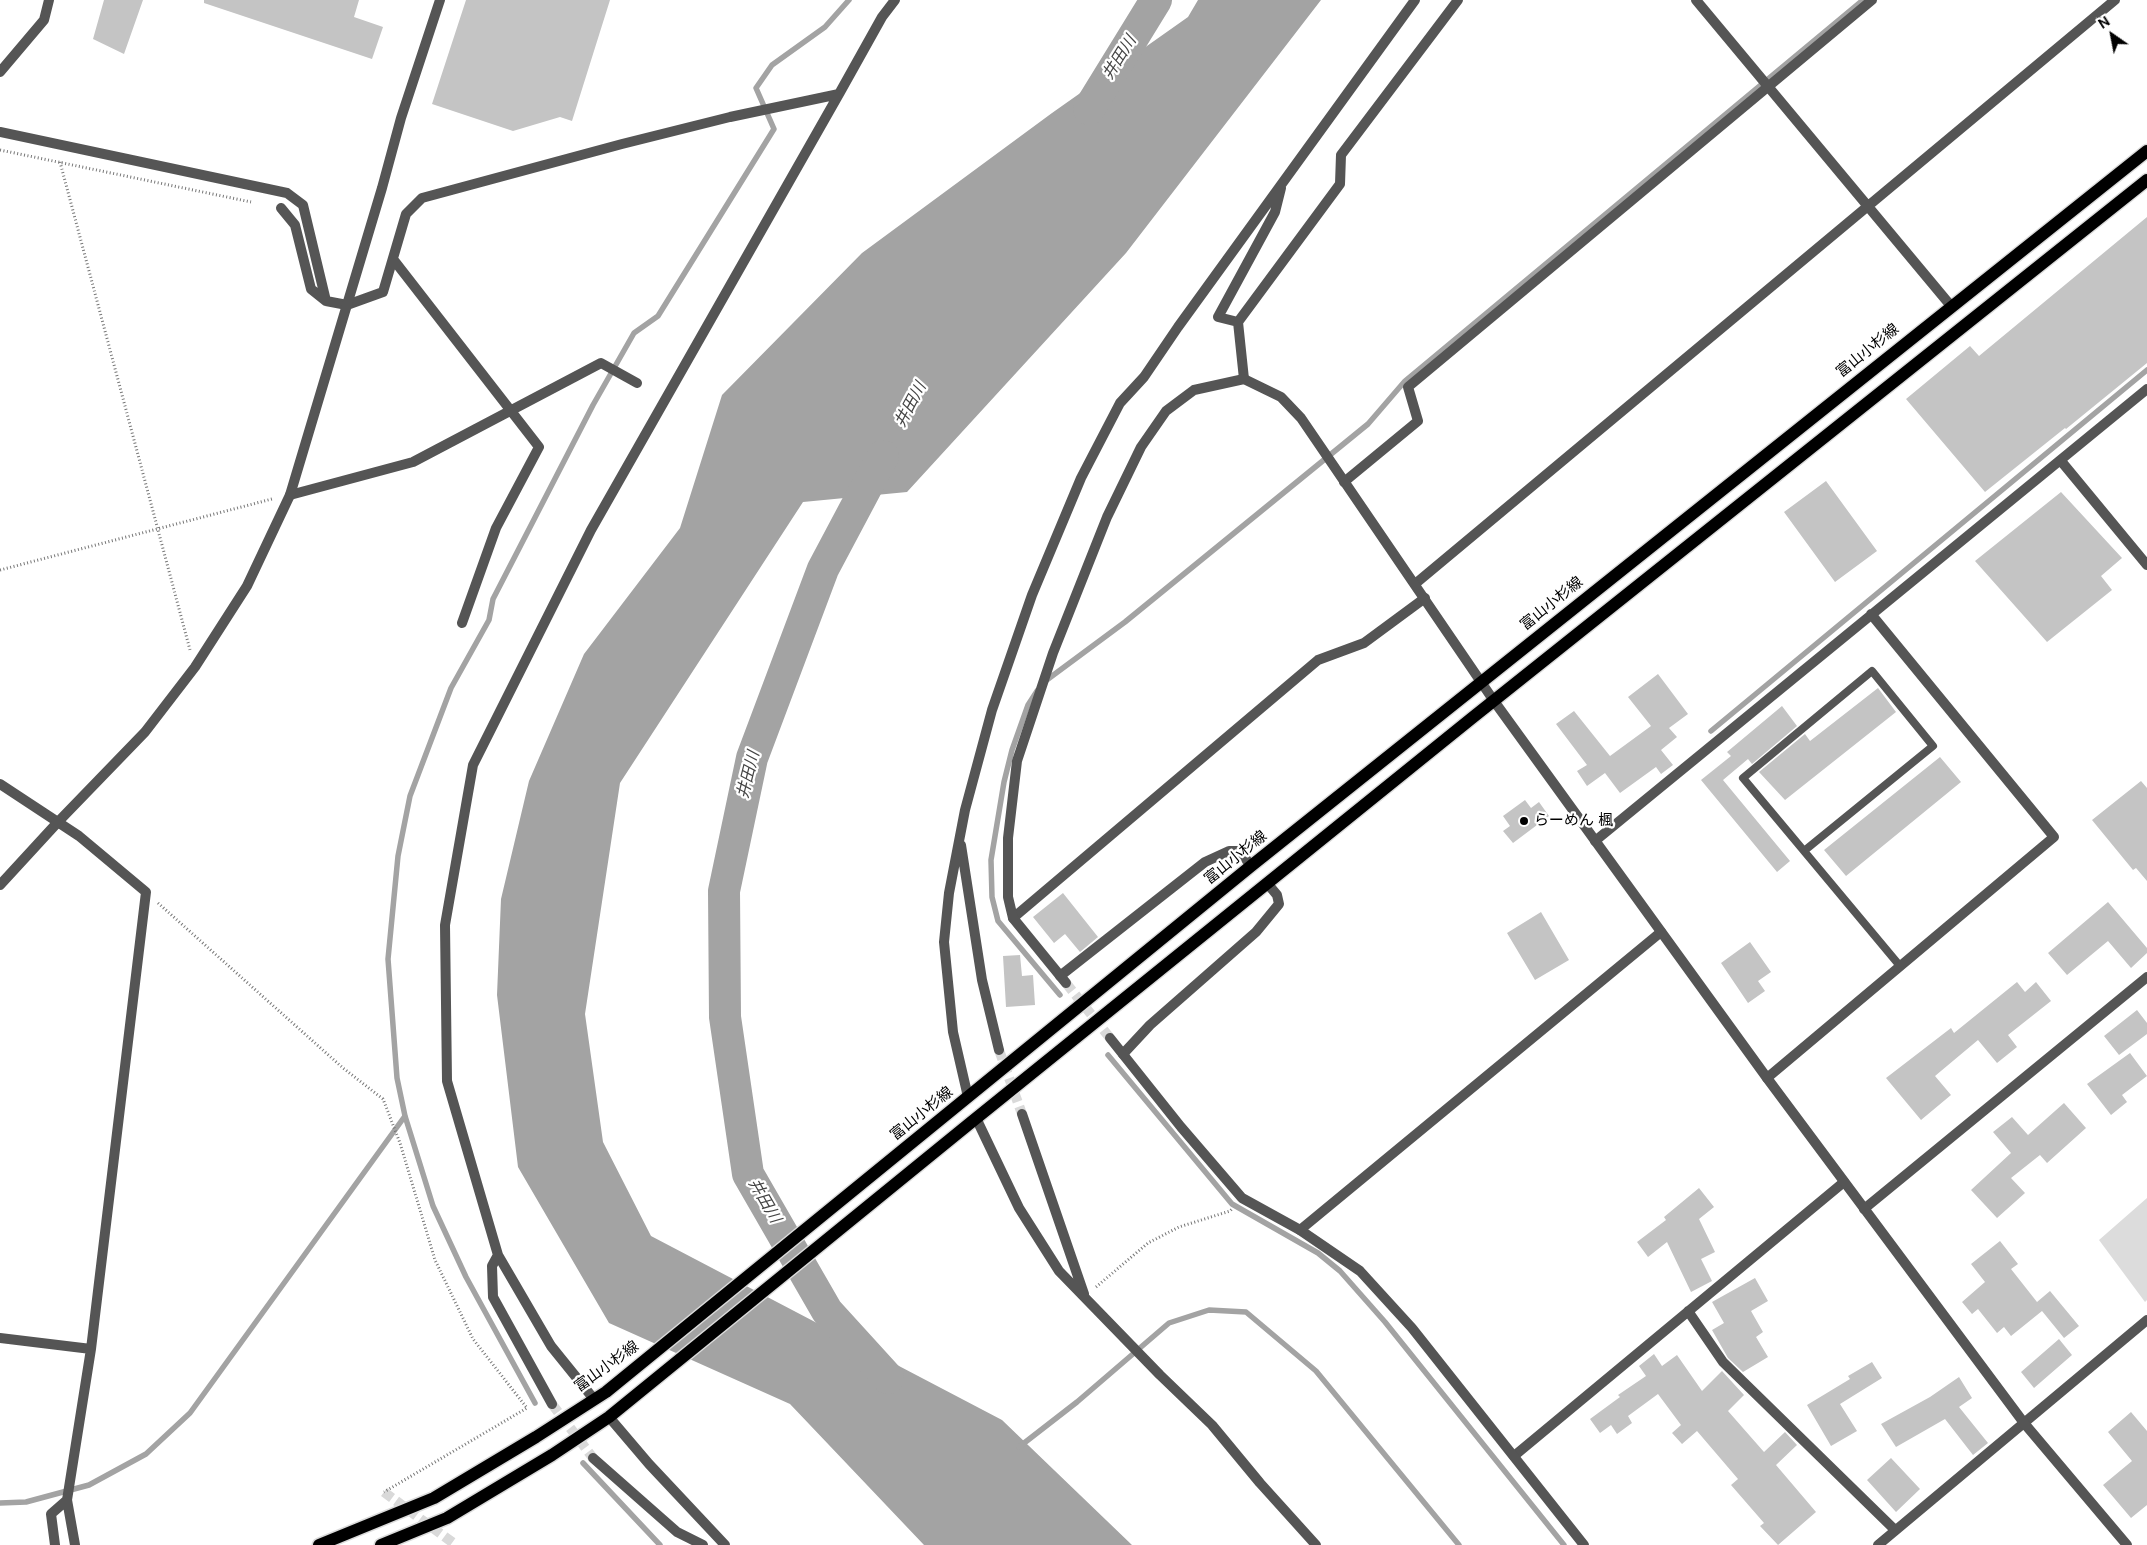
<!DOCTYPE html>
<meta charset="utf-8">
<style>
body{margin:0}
#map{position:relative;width:2147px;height:1545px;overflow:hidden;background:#fff;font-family:"DM Sans",sans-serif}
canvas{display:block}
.north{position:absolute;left:2087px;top:10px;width:50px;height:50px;-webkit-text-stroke:4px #fff;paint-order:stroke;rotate:327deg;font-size:14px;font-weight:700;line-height:20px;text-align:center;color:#000}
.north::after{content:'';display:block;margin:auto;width:18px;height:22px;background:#000;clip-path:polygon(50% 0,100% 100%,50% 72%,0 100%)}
</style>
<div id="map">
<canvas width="2147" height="1545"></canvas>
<div class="north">N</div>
</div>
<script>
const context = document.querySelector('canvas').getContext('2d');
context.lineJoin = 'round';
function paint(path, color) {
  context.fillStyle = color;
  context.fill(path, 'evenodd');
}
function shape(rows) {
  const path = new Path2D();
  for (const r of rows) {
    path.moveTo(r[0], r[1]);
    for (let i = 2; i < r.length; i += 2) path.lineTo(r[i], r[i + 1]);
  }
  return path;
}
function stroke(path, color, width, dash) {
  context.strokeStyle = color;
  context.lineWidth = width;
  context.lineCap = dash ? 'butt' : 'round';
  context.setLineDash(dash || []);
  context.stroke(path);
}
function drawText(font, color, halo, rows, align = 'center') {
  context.font = font + ' "DM Sans","Noto Sans JP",sans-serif';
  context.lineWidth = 4.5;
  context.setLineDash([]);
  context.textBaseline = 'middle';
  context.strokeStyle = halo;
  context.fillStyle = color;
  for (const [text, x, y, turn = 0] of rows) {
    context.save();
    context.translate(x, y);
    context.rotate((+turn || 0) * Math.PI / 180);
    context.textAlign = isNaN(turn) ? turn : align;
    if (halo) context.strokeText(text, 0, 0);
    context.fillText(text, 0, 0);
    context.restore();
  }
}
paint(shape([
 [2147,1198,2147,1300,2145,1302,2099,1240]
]), '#dcdcdc');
paint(shape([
 [1198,0,1321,0,1126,253,907,492,803,502,620,783,585,1014,603,1142,651,1236,1002,1420,1132,1545,924,1545,790,1404,609,1323,518,1167,497,995,501,899,529,781,584,654,680,528,722,395,862,253,1052,113,1188,17]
]), '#a3a3a3');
stroke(shape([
 [1044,682,1125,622,1368,424,1405,381,1863,0],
 [1037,691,1028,705,1012,750,1004,782,991,860,992,897,998,921,1060,995],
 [1711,731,2147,370],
 [1108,1055,1232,1204,1318,1253,1340,1271,1385,1322,1564,1545],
 [535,1403,466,1277,433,1206,405,1116,397,1078,388,959,398,856,410,796,451,688,489,620,493,599,593,405,634,333,658,316,774,129,756,88,772,65,825,27,849,0],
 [1019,1447,1077,1402,1169,1323,1209,1310,1246,1312,1316,1371,1459,1545],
 [583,1463,660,1545],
 [0,1503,26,1502,89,1485,146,1454,190,1413,405,1116]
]), '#a3a3a3', 5.5);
stroke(shape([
 [1089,109,1156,0],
 [883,456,823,569,752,758,724,891,725,1017,748,1174,827,1311,888,1378]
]), '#a3a3a3', 32);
paint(shape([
 [104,0,143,0,124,54,93,39],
 [204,0,359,0,354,17,383,27,372,59,204,3],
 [466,0,610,0,572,121,560,117,513,131,432,104],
 [2147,217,2147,363,2066,429,2065,428,1985,492,1906,399,1970,346,1979,356],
 [1826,481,1877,551,1835,582,1784,512],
 [2061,492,2122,558,2101,576,2112,590,2047,642,1975,561],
 [1658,674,1688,714,1669,728,1677,737,1661,750,1673,765,1661,774,1656,767,1620,793,1605,773,1587,786,1577,771,1587,765,1556,724,1574,711,1610,756,1651,726,1628,697],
 [1878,688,1896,712,1785,800,1759,772,1805,734,1810,741],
 [1782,706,1797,726,1752,764,1748,759,1723,780,1790,861,1777,872,1701,780,1731,756,1727,752],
 [1940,757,1961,782,1846,876,1824,850],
 [2141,781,2147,788,2147,881,2136,868,2133,870,2092,820],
 [1525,800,1531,808,1539,802,1549,816,1513,843,1503,831,1510,826,1503,816],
 [1063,893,1098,937,1080,952,1065,934,1054,943,1033,917],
 [2108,902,2147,948,2147,953,2131,968,2108,941,2067,975,2048,953],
 [1541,912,1569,960,1535,980,1507,933],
 [1750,942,1771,972,1758,981,1765,991,1748,1003,1721,963],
 [1020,955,1022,976,1033,975,1035,1005,1006,1007,1003,956],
 [2017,982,2025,992,2036,982,2051,1001,2008,1035,2017,1047,1997,1063,1978,1040,1935,1076,1951,1095,1921,1120,1886,1078,1951,1028,1954,1033],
 [2137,1010,2147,1023,2147,1034,2119,1055,2104,1036],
 [2130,1053,2147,1076,2122,1095,2127,1102,2111,1115,2087,1084],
 [2064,1103,2086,1128,2047,1163,2040,1155,2011,1178,2025,1193,1997,1218,1971,1190,2011,1153,1993,1132,2012,1117,2028,1135],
 [1699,1188,1714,1207,1699,1219,1715,1252,1701,1259,1712,1281,1691,1292,1667,1242,1648,1257,1637,1242,1666,1220,1664,1217],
 [2000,1241,2018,1264,2011,1269,2037,1302,2050,1291,2079,1326,2064,1338,2042,1311,2011,1336,2004,1327,1997,1333,1978,1309,1972,1314,1962,1302,1985,1282,1971,1264],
 [1755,1278,1768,1301,1751,1311,1763,1332,1756,1337,1768,1357,1743,1372,1728,1358,1712,1330,1724,1323,1712,1302],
 [2059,1339,2072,1355,2034,1388,2021,1372],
 [1654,1354,1662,1366,1677,1355,1702,1391,1722,1371,1744,1395,1728,1411,1764,1452,1785,1432,1797,1445,1776,1465,1816,1512,1778,1545,1760,1526,1764,1523,1731,1485,1738,1479,1697,1431,1682,1444,1672,1433,1681,1425,1658,1394,1628,1416,1632,1423,1617,1434,1611,1425,1600,1433,1590,1419,1620,1397,1618,1395,1646,1376,1639,1366],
 [1872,1362,1882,1378,1840,1404,1857,1431,1831,1446,1807,1405,1850,1379,1848,1376],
 [1959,1377,1972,1398,1959,1407,1988,1443,1973,1455,1945,1419,1896,1447,1881,1424,1930,1397],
 [2131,1412,2147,1431,2147,1505,2131,1518,2103,1485,2132,1461,2108,1432],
 [1891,1458,1920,1489,1896,1512,1867,1480]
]), '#c4c4c4');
stroke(shape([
 [999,1050,1022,1114],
 [552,1404,593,1458],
 [384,1492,456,1545]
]), '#d9d9d9', 10, [10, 5]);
stroke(shape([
 [1066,983,1110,1038]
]), '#d9d9d9', 10, [10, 5]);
const primary = shape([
 [319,1545,434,1498,536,1437,606,1392,1251,866,2147,151],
 [381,1545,447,1518,552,1455,609,1417,969,1124,1472,718,2147,180]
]);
stroke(primary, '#dbdbdb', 15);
stroke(shape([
 [0,150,251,202],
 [60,162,190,650],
 [0,570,272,499],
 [158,903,343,1068,383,1099,400,1143,435,1260,473,1339,527,1408,384,1492],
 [1096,1287,1148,1243,1179,1227,1230,1211,1233,1208]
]), '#777', 3, [1, 2.5]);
stroke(shape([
 [1804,851,1933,746,1872,671,1743,778,1804,851,1900,966]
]), '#555', 8);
stroke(shape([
 [1696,0,1951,306],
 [0,72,44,20,49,0],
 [0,132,287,193,303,205,326,301,347,305,383,292,406,214,422,198,622,144,730,117,839,94,882,17,895,0],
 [281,208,295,225,311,289,326,301],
 [393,259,539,447,496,528,462,623],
 [1238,322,1340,184,1341,155,1458,0],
 [1244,379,1238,322,1218,317,1275,212,1281,188],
 [2061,461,2147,565],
 [1344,482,1418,421,1408,387,1872,0],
 [290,495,413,462,601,363,637,383],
 [1415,584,2115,0],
 [0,784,79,836,146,892,91,1349,67,1500,75,1545],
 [1595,841,2147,389],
 [961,845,982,980,999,1050],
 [1013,918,1318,660,1364,643,1425,598],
 [1060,976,1205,862,1229,851,1240,851,1251,866],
 [1123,1054,1150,1025,1256,932,1279,904,1277,895,1267,883],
 [1767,1078,2054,837,1871,614],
 [968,1097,953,1032,944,942,949,893,965,810,992,710,1032,595,1081,478,1120,403,1144,377,1178,327,1415,0],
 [1022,1114,1084,1294],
 [976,1118,1019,1208,1059,1271,1160,1375,1212,1425,1260,1483,1316,1545],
 [1864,1209,2147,977],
 [1300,1230,1661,932],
 [498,1255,492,1266,493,1297,552,1404],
 [1688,1311,1723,1362,1895,1530],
 [0,1338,91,1349],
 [593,1398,551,1346,498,1255,447,1081,445,925,473,765,591,530,839,94],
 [609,1417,649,1464,725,1545],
 [1514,1456,1844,1182],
 [593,1458,677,1532,703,1545],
 [55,1545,51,1514,67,1500],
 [1878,1545,2147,1320]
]), '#555', 10);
stroke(shape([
 [0,885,57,823,145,732,195,667,247,586,290,495,382,188,401,118,440,0],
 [1066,983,1013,918,1008,897,1008,838,1017,761,1053,653,1107,517,1141,447,1166,411,1194,390,1244,379,1281,397,1301,418,1494,701,1767,1078,2024,1423,2127,1545],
 [1110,1038,1181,1127,1242,1198,1300,1230,1360,1271,1412,1328,1584,1545]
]), '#555', 10);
stroke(primary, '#000', 12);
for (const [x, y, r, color] of [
 [1524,821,5,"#000"]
]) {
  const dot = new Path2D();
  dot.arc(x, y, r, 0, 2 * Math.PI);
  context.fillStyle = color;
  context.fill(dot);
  stroke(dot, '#fff', 2);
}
drawText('15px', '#000', '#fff', [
 ["富山小杉線",1868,351,-39],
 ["富山小杉線",1552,604,-39],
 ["富山小杉線",1236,858,-39],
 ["富山小杉線",922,1114,-39],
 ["富山小杉線",607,1367,-36]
]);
drawText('15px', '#000', '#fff', [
 ["らーめん 楓",1534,821]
], 'left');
drawText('italic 16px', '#444', '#fff', [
 ["井田川",1120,58,-58],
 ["井田川",911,405,-62],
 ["井田川",749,775,-76],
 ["井田川",764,1201,60]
]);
</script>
